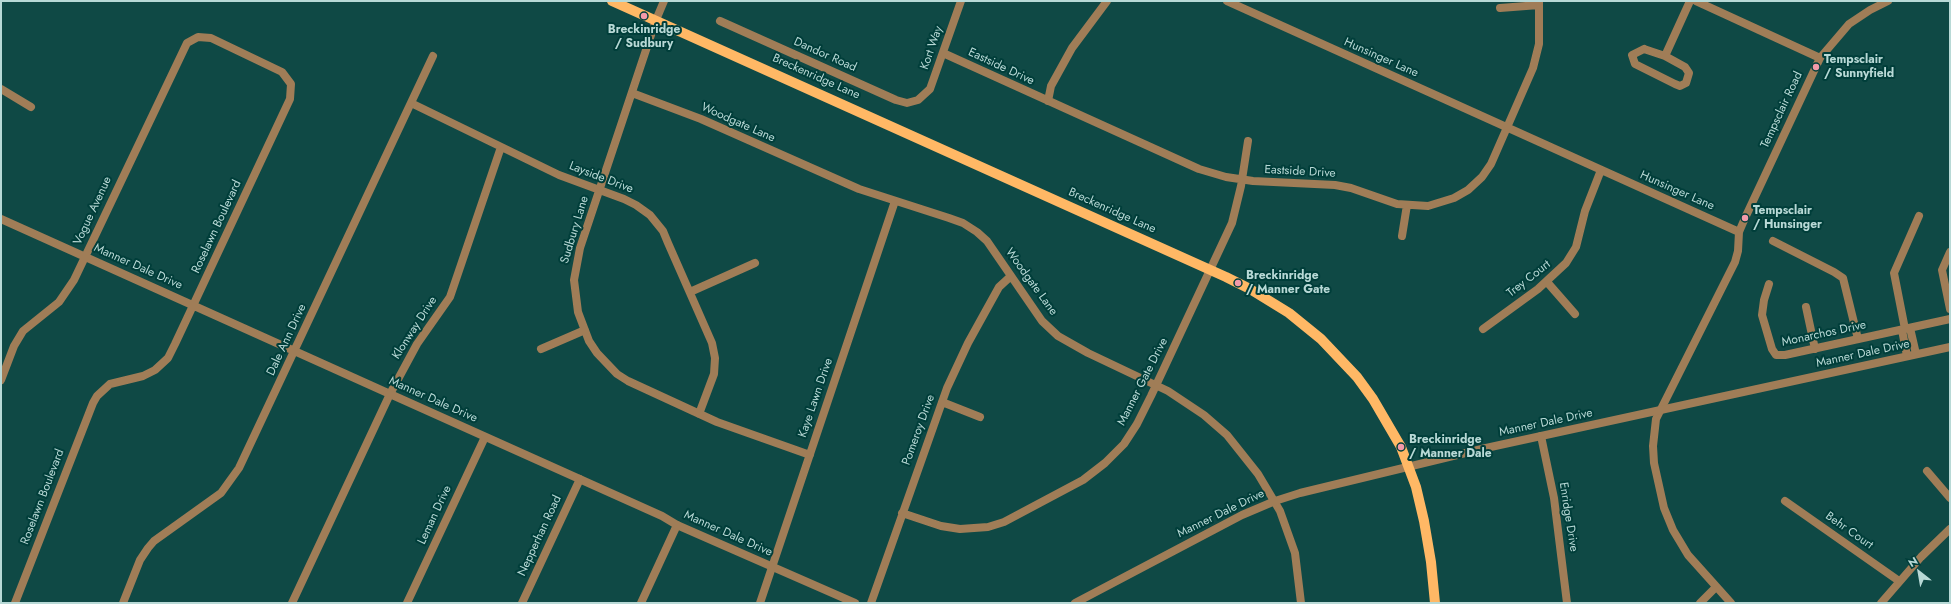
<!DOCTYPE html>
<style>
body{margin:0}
#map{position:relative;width:1951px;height:604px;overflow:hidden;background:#0f4945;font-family:Jost,sans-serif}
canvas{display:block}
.frame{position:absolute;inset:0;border:2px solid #b8d9d6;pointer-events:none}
.north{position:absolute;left:1899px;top:552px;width:40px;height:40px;-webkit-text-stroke:3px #003e3a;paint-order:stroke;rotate:329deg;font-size:11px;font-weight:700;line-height:16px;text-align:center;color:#b8d9d6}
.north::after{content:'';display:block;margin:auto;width:14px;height:18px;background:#b8d9d6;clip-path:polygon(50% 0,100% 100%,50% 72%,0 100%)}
</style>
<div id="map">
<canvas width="1951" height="604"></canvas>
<div class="frame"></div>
<div class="north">N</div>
</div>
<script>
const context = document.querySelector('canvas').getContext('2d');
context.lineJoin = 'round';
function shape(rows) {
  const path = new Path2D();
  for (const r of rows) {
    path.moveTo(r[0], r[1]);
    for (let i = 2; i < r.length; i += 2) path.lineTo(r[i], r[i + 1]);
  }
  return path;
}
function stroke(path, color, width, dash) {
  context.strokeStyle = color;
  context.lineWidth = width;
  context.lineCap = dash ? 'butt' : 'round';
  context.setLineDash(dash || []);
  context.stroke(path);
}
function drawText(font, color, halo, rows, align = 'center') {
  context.font = font + ' Jost,sans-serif';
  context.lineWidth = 4;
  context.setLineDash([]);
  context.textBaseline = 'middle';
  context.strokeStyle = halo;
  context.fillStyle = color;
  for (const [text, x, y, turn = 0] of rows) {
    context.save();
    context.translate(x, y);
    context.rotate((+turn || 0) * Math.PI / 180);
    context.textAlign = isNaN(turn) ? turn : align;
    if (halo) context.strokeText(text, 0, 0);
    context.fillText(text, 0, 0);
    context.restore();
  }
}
stroke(shape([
 [664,1,656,20,580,248,574,280,578,312,589,341,597,353,617,374,628,381,717,422,810,455],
 [1227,1,1739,232],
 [1696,1,1820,58],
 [1500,8,1539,5],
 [720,21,896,100,907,103,918,100,930,89,961,1],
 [1644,49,1665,56,1685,67,1689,73,1686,83,1680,86,1675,84,1635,64,1632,55,1644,49],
 [943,53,1199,169,1226,177,1253,181,1335,185,1351,188,1397,204,1428,206,1454,198,1468,190,1482,177,1491,164,1533,68,1539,44,1539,1],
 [1665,56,1690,1],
 [1,89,31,107],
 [632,93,701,119,859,189,949,218,963,223,977,232,987,241,1042,321,1058,336,1088,353,1168,391,1204,415,1227,435,1258,474,1280,511,1295,553,1301,603],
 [1048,101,1051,86,1072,48,1107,1],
 [411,103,559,175,624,199,636,205,650,215,663,231,668,243,712,343,715,358,714,374,699,414],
 [1,219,390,394,417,344,450,297,501,147],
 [1402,236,1407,205],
 [1773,241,1834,272,1843,278,1858,339],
 [1950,252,1942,270,1950,309],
 [1547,282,1575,314],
 [1769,284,1764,300,1762,315,1772,349,1776,355,1785,355,1950,319],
 [690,292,755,263],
 [1806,307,1815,349],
 [1910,328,1916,354],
 [1483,329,1538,289,1566,263,1576,247,1585,211,1601,170],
 [1905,329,1894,273,1919,216],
 [1902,330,1907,356],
 [541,349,585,330],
 [1,380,14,346,23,331,59,302,74,280,187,43,198,37,211,38,282,72,291,84,290,99,175,344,168,358,155,370,143,376,110,384,97,396,93,403,15,603],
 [942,402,980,417],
 [1541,436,1554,498,1567,603],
 [1927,471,1950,498],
 [1785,501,1899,581],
 [902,513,941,526,960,529,988,527,1004,522,1083,480,1105,463,1124,444,1137,424,1151,396,1232,223,1241,186,1248,141],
 [123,603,140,560,148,548,154,541,221,493,239,468,433,56],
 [407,603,485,437],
 [522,603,580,479],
 [641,603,677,525],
 [760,603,895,201],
 [871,603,947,388,968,343,999,287,1011,276],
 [1700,603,1716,587],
 [1731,603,1688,555,1673,530,1664,508,1654,463,1653,446,1656,419,1735,262,1738,251,1739,232,1745,218,1820,58,1849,24,1870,10,1888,1]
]), '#a07d57', 8);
stroke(shape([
 [292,603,390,394,662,516,677,525,855,603],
 [1075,603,1242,515,1275,501,1300,493,1486,448,1950,347],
 [1881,603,1921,557,1950,529]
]), '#a07d57', 8);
stroke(shape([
 [612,1,1226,277,1250,289,1289,313,1321,339,1357,377,1373,399,1401,447,1416,487,1424,521,1431,562,1435,603]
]), '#ffb865', 10);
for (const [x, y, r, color] of [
 [644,16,4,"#f39aa9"],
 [1816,67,4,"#f39aa9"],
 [1745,218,4,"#f39aa9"],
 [1238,283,4,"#f39aa9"],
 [1401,447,4,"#f39aa9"]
]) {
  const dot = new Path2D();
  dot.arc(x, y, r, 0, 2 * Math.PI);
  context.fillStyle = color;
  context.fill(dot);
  stroke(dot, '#003e3a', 1.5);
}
drawText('bold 12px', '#b8d9d6', '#003e3a', [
 ["Breckinridge",644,30,"center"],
 ["/ Sudbury",644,44,"center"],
 ["Tempsclair",1824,60],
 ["/ Sunnyfield",1824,74],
 ["Tempsclair",1753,211],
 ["/ Hunsinger",1753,225],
 ["Breckinridge",1246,276],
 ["/ Manner Gate",1246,290],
 ["Breckinridge",1409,440],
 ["/ Manner Dale",1409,454]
], 'left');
drawText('12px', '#b8d9d6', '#003e3a', [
 ["Kort Way",932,48,-71],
 ["Dandor Road",825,55,24],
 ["Hunsinger Lane",1381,58,24],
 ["Eastside Drive",1001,67,25],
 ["Breckenridge Lane",816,77,24],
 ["Tempsclair Road",1782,110,-65],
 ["Woodgate Lane",738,123,24],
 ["Eastside Drive",1300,172,3],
 ["Layside Drive",601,178,21],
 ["Hunsinger Lane",1677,191,24],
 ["Vogue Avenue",93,211,-65],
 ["Breckenridge Lane",1112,211,24],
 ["Roselawn Boulevard",217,227,-65],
 ["Sudbury Lane",575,230,-73],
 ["Manner Dale Drive",138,267,24],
 ["Trey Court",1529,279,-38],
 ["Woodgate Lane",1031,282,54],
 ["Klonway Drive",415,328,-57],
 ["Monarchos Drive",1824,334,-12],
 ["Dale Ann Drive",287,340,-65],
 ["Manner Dale Drive",1863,354,-12],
 ["Manner Gate Drive",1143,382,-63],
 ["Kaye Lawn Drive",816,398,-71],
 ["Manner Dale Drive",433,400,24],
 ["Manner Dale Drive",1546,423,-12],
 ["Pomeroy Drive",919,430,-70],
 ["Roselawn Boulevard",43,497,-69],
 ["Manner Dale Drive",1221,514,-26],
 ["Leman Drive",435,515,-65],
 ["Enridge Drive",1568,517,81],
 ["Behr Court",1849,531,35],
 ["Manner Dale Drive",728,534,24],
 ["Nepperhan Road",540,536,-65]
]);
</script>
